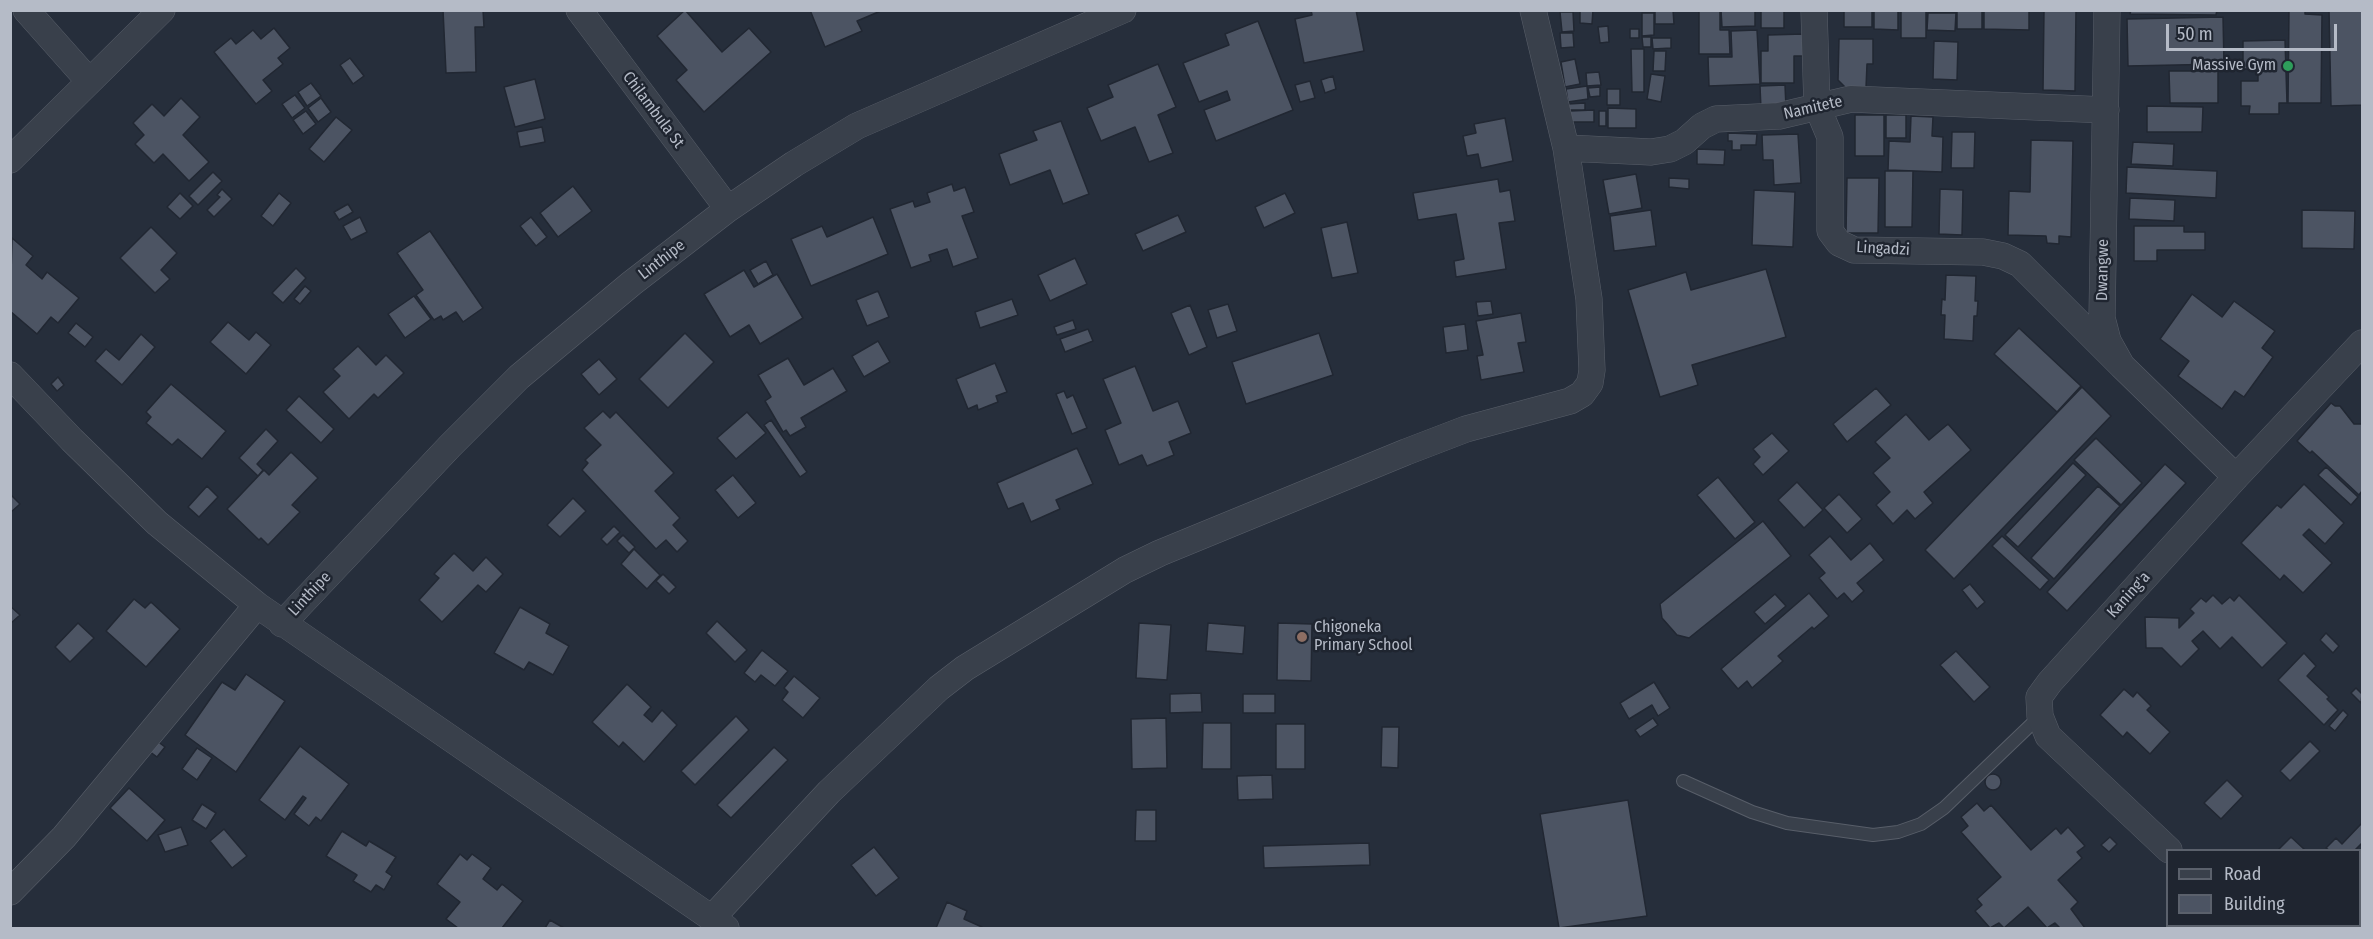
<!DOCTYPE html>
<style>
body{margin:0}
#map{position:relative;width:2373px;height:939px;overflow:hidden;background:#262e3b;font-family:"Fira Sans Condensed",sans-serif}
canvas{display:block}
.frame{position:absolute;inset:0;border:12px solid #b5bbc7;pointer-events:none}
.legend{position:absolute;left:2166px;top:849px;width:195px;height:78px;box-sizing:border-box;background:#1f2530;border:2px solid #5b616c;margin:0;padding:8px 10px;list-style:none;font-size:18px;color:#b5bbc7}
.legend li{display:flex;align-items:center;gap:12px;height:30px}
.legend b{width:30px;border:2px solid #5b616c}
.scale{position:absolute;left:2166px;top:24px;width:171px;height:27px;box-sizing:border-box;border:3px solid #b5bbc7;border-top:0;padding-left:8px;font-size:18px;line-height:21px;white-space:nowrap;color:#b5bbc7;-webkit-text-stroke:4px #1f2530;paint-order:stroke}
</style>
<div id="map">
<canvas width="2373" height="939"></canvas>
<div class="frame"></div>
<ul class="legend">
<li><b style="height:8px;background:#39404b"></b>Road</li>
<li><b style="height:16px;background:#4c5463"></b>Building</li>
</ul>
<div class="scale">50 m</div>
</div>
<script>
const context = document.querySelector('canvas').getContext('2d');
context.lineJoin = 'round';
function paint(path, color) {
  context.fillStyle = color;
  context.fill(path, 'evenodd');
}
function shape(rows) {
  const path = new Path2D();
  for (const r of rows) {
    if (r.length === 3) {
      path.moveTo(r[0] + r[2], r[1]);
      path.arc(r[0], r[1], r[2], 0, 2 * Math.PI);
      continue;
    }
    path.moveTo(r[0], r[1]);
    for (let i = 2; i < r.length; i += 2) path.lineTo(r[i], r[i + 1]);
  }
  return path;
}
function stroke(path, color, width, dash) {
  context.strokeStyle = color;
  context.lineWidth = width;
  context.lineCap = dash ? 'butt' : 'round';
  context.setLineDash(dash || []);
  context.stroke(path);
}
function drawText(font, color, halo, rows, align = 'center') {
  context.font = font + ' "Fira Sans Condensed",sans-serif';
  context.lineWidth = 5;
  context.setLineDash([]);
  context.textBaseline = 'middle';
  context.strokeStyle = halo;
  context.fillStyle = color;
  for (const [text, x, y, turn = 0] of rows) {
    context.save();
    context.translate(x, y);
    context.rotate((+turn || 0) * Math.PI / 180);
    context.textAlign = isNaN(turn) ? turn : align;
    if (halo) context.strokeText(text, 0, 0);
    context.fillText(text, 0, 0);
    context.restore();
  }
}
const building = shape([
 [443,10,483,10,484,27,475,27,476,72,446,73,443,10],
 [685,10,722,52,749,28,771,52,704,112,676,80,687,70,657,36,685,10],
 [810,10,883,10,857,21,862,31,825,47,810,10],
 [1311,10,1356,10,1364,51,1304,63,1295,19,1312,15,1311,10],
 [1580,10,1593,10,1592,24,1580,23,1580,10],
 [1655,10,1673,10,1674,24,1655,24,1655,10],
 [1699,10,1720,10,1720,30,1729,30,1730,54,1699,54,1699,10],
 [1721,10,1755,10,1755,26,1722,27,1721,10],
 [1761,10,1784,10,1784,28,1761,28,1761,10],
 [1844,10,1872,10,1872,27,1844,27,1844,10],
 [1874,10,1898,10,1898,30,1874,29,1874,10],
 [1901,10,1926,10,1926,38,1901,38,1901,10],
 [1957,10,1982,10,1982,29,1957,29,1957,10],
 [1984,10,2029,10,2029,30,1984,29,1984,10],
 [2044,10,2076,10,2075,91,2043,90,2044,10],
 [2131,10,2217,10,2216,15,2130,14,2131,10],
 [2289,10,2305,10,2305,14,2322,15,2321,103,2288,103,2289,10],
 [2329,10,2362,10,2362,105,2331,106,2329,10],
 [1560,12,1573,12,1574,31,1562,32,1560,12],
 [1642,13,1654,13,1654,35,1642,36,1642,13],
 [1928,13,1956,13,1955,31,1927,30,1928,13],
 [2223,17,2224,64,2128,66,2127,19,2223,17],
 [1258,21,1293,110,1216,141,1204,110,1230,100,1227,91,1199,102,1183,63,1229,45,1225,34,1258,21],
 [1608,26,1609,42,1600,43,1598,27,1608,26],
 [274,28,290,48,278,58,283,64,263,80,272,91,256,104,214,52,231,38,236,44,253,30,261,39,274,28],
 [1630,29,1639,29,1639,38,1630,38,1630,29],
 [1757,30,1760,84,1709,86,1708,57,1732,57,1731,31,1757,30],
 [1560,33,1573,33,1574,47,1561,48,1560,33],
 [1804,34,1804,56,1794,56,1794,83,1761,83,1761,51,1768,51,1768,35,1804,34],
 [1642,37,1651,37,1651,47,1643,47,1642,37],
 [1652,38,1671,38,1671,48,1653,49,1652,38],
 [1839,39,1873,39,1873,64,1867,64,1866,88,1846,88,1838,80,1839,39],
 [2285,40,2287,103,2279,103,2279,114,2249,114,2250,106,2241,106,2241,81,2258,81,2258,69,2243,69,2243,41,2285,40],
 [1934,41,1958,42,1957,80,1933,79,1934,41],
 [1631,49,1644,49,1644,92,1632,92,1631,49],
 [1654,51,1666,51,1665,71,1653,71,1654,51],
 [350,58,364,76,353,84,340,65,350,58],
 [1575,59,1580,84,1565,87,1561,62,1575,59],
 [1158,64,1176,107,1158,115,1173,153,1149,162,1135,127,1101,141,1087,108,1113,97,1108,85,1158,64],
 [2169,71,2218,71,2218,103,2170,103,2169,71],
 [1599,72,1601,85,1587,86,1586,73,1599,72],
 [1651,74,1665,76,1661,102,1647,99,1651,74],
 [1333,76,1336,89,1325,93,1321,80,1333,76],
 [535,79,545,119,515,127,504,87,535,79],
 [1310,81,1315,98,1300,102,1295,85,1310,81],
 [311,83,321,96,307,106,298,92,311,83],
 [1785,85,1786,108,1761,109,1760,86,1785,85],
 [1587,86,1588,99,1568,102,1566,89,1587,86],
 [1600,87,1600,96,1590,97,1588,88,1600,87],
 [1607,89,1620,89,1620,105,1607,105,1607,89],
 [295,95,305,108,292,118,282,104,295,95],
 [181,98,200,117,183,135,209,162,189,181,163,154,154,163,135,144,144,135,133,123,152,104,164,116,181,98],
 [321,98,331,112,318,122,308,108,321,98],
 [1585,103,1585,110,1568,110,1568,104,1585,103],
 [2147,106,2203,107,2202,132,2147,132,2147,106],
 [1608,108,1636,109,1636,128,1608,128,1608,108],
 [1594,110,1594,122,1571,122,1570,111,1594,110],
 [306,111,316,124,303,134,293,120,306,111],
 [1599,111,1606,111,1606,126,1599,126,1599,111],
 [1855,115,1884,115,1884,156,1855,156,1855,115],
 [1886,115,1906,115,1906,138,1886,138,1886,115],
 [1911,116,1933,117,1932,136,1943,137,1942,172,1888,170,1889,141,1910,142,1911,116],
 [336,117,352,130,324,162,309,149,336,117],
 [1505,118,1513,161,1481,168,1478,154,1467,156,1463,136,1476,133,1474,124,1505,118],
 [1061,121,1089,194,1063,204,1050,170,1010,185,999,154,1037,140,1033,131,1061,121],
 [542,127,545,142,520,147,517,132,542,127],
 [1952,132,1975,132,1974,168,1951,168,1952,132],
 [1728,133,1757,134,1756,145,1741,145,1741,150,1732,150,1732,141,1728,141,1728,133],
 [1798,134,1801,183,1774,185,1773,160,1763,160,1762,135,1798,134],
 [2031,140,2073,141,2071,237,2059,236,2059,244,2047,243,2046,236,2008,235,2009,191,2030,192,2031,140],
 [2133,142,2174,144,2173,166,2131,164,2133,142],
 [1697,149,1725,150,1724,165,1697,164,1697,149],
 [2127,167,2217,171,2216,198,2126,193,2127,167],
 [1885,171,1913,171,1912,227,1885,227,1885,171],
 [213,172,222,181,198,205,189,196,213,172],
 [1636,174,1642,208,1609,214,1603,180,1636,174],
 [1669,178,1689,179,1689,189,1669,187,1669,178],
 [1847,178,1879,178,1878,233,1846,233,1847,178],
 [1498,179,1500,192,1510,190,1515,221,1499,223,1506,269,1456,277,1454,261,1464,259,1456,214,1418,220,1413,193,1498,179],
 [952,184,954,191,965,187,974,212,962,216,978,258,953,267,947,249,929,255,931,261,911,268,890,209,913,201,915,207,930,202,927,193,952,184],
 [573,186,592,211,558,237,540,213,573,186],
 [222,189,232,199,214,217,207,210,220,197,217,195,222,189],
 [1940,189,1963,190,1962,235,1939,234,1940,189],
 [1754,190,1795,192,1793,247,1752,245,1754,190],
 [180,193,193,206,180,219,167,207,180,193],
 [279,193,291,203,273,226,261,216,279,193],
 [1285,193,1295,213,1264,228,1255,207,1285,193],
 [2130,198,2175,200,2174,221,2129,219,2130,198],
 [348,204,353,212,339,220,334,212,348,204],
 [1651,210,1656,246,1614,251,1610,216,1651,210],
 [2302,210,2355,211,2354,249,2302,248,2302,210],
 [1178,215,1186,232,1143,251,1135,234,1178,215],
 [360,217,367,232,351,240,343,226,360,217],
 [531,217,547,237,536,246,520,226,531,217],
 [873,217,888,254,811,286,791,239,822,226,827,237,873,217],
 [1347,222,1358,273,1332,278,1321,228,1347,222],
 [2134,226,2184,226,2184,232,2205,232,2205,250,2157,250,2157,261,2134,261,2134,226],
 [151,227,177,253,161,270,170,279,155,293,120,258,151,227],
 [430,231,483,308,463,322,456,312,443,320,441,316,434,320,416,295,423,290,397,253,430,231],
 [12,238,33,256,26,265,42,279,47,272,79,298,58,323,51,317,37,334,10,311,12,238],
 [1075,258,1087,284,1050,301,1038,275,1075,258],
 [766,261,773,275,758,284,750,270,766,261],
 [296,268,306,278,283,303,272,293,296,268],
 [1766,269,1786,337,1692,365,1698,385,1660,397,1628,290,1686,272,1691,290,1766,269],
 [744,270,754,287,777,274,803,318,760,344,749,325,730,337,704,294,744,270],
 [1946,275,1976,276,1975,301,1978,301,1977,316,1974,316,1973,341,1944,339,1945,315,1941,315,1942,299,1945,300,1946,275],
 [305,286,311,291,300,304,294,299,305,286],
 [878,291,889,317,867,326,856,300,878,291],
 [2192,294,2222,317,2234,301,2275,331,2262,348,2273,357,2244,397,2235,391,2222,409,2178,376,2189,361,2160,339,2192,294],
 [414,296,431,319,405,338,388,314,414,296],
 [1012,299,1018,315,980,328,975,312,1012,299],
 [1491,301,1493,314,1478,316,1476,302,1491,301],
 [1228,304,1237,331,1217,338,1208,310,1228,304],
 [1190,305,1207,347,1189,355,1171,313,1190,305],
 [1521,313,1526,342,1518,343,1524,372,1481,380,1477,356,1483,355,1476,321,1521,313],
 [1073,320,1076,329,1057,335,1054,327,1073,320],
 [228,322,249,340,256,332,271,345,246,374,210,342,228,322],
 [76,323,93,337,85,347,68,333,76,323],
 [1465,324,1468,350,1446,353,1443,327,1465,324],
 [2019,328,2081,386,2057,412,1994,354,2019,328],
 [1088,329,1093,341,1065,352,1060,339,1088,329],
 [685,333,714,362,668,408,639,379,685,333],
 [1319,333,1333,375,1246,404,1232,362,1319,333],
 [141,334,155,347,122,385,95,361,106,349,119,360,141,334],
 [878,341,890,362,864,377,852,356,878,341],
 [358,346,376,365,386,355,404,373,378,398,374,394,349,419,323,392,340,376,333,369,358,346],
 [788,358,804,385,833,368,847,391,801,418,806,427,790,436,786,430,783,432,765,401,771,397,758,375,788,358],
 [599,359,617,379,599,395,581,374,599,359],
 [995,363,1007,392,996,396,998,402,978,410,977,405,968,409,956,379,995,363],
 [1135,366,1153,411,1178,401,1191,433,1169,442,1174,455,1147,466,1142,455,1119,465,1105,430,1121,423,1103,379,1135,366],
 [58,377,64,385,57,391,51,384,58,377],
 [171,384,226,431,202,459,178,439,172,445,146,423,151,417,146,412,171,384],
 [2082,387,2111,416,1954,579,1925,550,2082,387],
 [1876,388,1891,405,1847,442,1833,424,1876,388],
 [1064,391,1067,398,1073,395,1087,428,1072,434,1056,394,1064,391],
 [299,396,334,429,321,443,286,410,299,396],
 [2331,403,2335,406,2340,406,2354,424,2362,424,2362,491,2359,495,2312,451,2310,453,2297,441,2331,403],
 [603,411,610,418,616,412,674,473,655,491,680,518,673,525,688,541,677,552,666,540,656,549,582,470,588,463,585,460,601,445,584,428,603,411],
 [747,412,766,433,736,459,717,438,747,412],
 [1906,414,1929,440,1948,424,1971,450,1924,492,1933,503,1915,519,1907,510,1893,524,1876,505,1890,492,1873,473,1890,458,1875,442,1906,414],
 [771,420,807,472,800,477,764,425,771,420],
 [266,429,278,441,257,464,263,470,258,476,239,458,266,429],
 [1772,433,1789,451,1763,475,1753,464,1760,457,1753,449,1772,433],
 [2096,438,2142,483,2121,505,2074,460,2096,438],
 [1077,448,1093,484,1056,500,1060,509,1031,522,1023,503,1008,509,997,483,1077,448],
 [291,452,318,478,292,505,300,512,268,545,261,538,259,540,227,509,264,470,269,475,291,452],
 [2073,463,2086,475,2018,547,2005,535,2073,463],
 [2165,464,2186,483,2067,611,2047,592,2165,464],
 [2326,467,2358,497,2351,505,2318,475,2326,467],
 [733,475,756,503,738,518,715,490,733,475],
 [1718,477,1755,522,1735,539,1697,495,1718,477],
 [1797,482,1823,510,1804,528,1778,500,1797,482],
 [2304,484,2344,523,2325,544,2309,529,2303,535,2332,563,2303,593,2284,575,2280,580,2241,543,2277,505,2281,508,2304,484],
 [207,486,218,497,199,517,188,507,207,486],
 [2098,486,2120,506,2054,579,2031,558,2098,486],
 [10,494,20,504,10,513,10,494],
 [1839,494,1862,519,1847,533,1824,508,1839,494],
 [573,498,586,511,560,537,547,525,573,498],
 [1763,521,1791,556,1689,638,1677,635,1662,618,1660,604,1763,521],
 [614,526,620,532,607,545,601,539,614,526],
 [623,535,635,547,629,553,617,541,623,535],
 [1830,536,1851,560,1870,543,1884,560,1857,583,1864,591,1852,602,1844,593,1837,599,1819,578,1825,573,1809,555,1830,536],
 [2002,536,2049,580,2040,590,1992,546,2002,536],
 [634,549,660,575,647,589,621,564,634,549],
 [454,553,473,571,486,557,503,574,486,592,478,585,442,622,419,600,439,578,434,574,454,553],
 [663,574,676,587,669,594,656,581,663,574],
 [1970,584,1985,602,1977,609,1962,590,1970,584],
 [1809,593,1829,616,1814,629,1812,627,1778,656,1783,661,1752,688,1747,681,1738,689,1721,669,1809,593],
 [1775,594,1786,606,1765,624,1754,612,1775,594],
 [2213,595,2222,604,2230,597,2234,601,2239,595,2287,643,2262,668,2232,637,2220,649,2203,631,2192,641,2199,649,2181,667,2162,648,2146,648,2145,617,2179,618,2179,628,2194,613,2190,609,2201,598,2206,602,2213,595],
 [134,599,145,608,151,602,180,629,146,667,106,631,134,599],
 [10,606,20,615,10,624,10,606],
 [520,607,550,624,546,633,569,646,553,675,529,662,524,670,494,653,520,607],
 [717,621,747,650,735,662,706,633,717,621],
 [78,623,94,638,70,662,55,647,78,623],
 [1139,623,1171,625,1167,680,1136,678,1139,623],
 [1208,623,1245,626,1243,654,1206,651,1208,623],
 [1278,623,1312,624,1311,681,1277,680,1278,623],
 [2326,633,2339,646,2333,653,2320,640,2326,633],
 [762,650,788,671,775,686,761,675,755,682,744,673,762,650],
 [1956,651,1990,687,1974,702,1940,665,1956,651],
 [2304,653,2316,666,2307,676,2329,697,2327,699,2338,710,2324,725,2278,680,2304,653],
 [246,674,285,701,236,772,185,735,222,682,235,690,246,674],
 [794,676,820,698,803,718,782,700,788,692,784,688,794,676],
 [1654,682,1670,708,1658,716,1652,705,1629,719,1620,703,1654,682],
 [627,684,651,707,644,715,652,722,662,710,677,725,644,762,623,742,619,747,592,722,627,684],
 [2356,688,2362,694,2361,703,2351,693,2356,688],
 [2124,689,2133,697,2137,692,2151,706,2147,710,2170,732,2150,754,2127,732,2123,737,2100,715,2124,689],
 [1201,693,1202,712,1170,713,1170,694,1201,693],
 [1243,694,1275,694,1275,713,1243,713,1243,694],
 [2343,710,2348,715,2335,731,2329,726,2343,710],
 [736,716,749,730,695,785,681,771,736,716],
 [1166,718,1167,768,1132,769,1131,719,1166,718],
 [1653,718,1658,725,1640,737,1635,730,1653,718],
 [1203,723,1231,723,1231,769,1202,769,1203,723],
 [1276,724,1305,724,1305,769,1276,769,1276,724],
 [1382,727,1399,727,1398,768,1381,767,1382,727],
 [157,741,165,747,157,757,149,751,157,741],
 [2310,741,2320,751,2290,781,2280,771,2310,741],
 [300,746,349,784,321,821,316,817,309,826,294,814,306,798,303,796,285,820,259,800,300,746],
 [774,747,788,760,731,818,717,805,774,747],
 [197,748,212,758,197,780,182,769,197,748],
 [1993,782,8],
 [1272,775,1273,799,1238,800,1237,776,1272,775],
 [2227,780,2243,796,2221,819,2204,803,2227,780],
 [129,788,165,820,147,841,110,808,129,788],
 [1628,800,1647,916,1559,928,1540,814,1628,800],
 [1977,803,1984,811,1991,805,2031,850,2056,828,2061,834,2068,827,2085,846,2077,852,2082,858,2058,880,2078,902,2071,909,2085,928,2060,928,2055,923,2047,928,2028,907,2004,928,1999,923,1990,928,1975,911,1982,905,1977,899,2001,877,1961,832,1968,826,1961,817,1977,803],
 [202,804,216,813,206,829,192,820,202,804],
 [1136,810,1156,810,1156,841,1135,841,1136,810],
 [2362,823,2362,843,2355,850,2329,850,2326,848,2336,838,2342,844,2362,823],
 [181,827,188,845,165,852,158,835,181,827],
 [224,829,247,856,232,868,210,841,224,829],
 [342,831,366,846,369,841,396,857,386,872,392,876,384,890,376,885,371,892,353,881,357,875,326,856,342,831],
 [2110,837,2117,844,2109,852,2101,845,2110,837],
 [2291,837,2305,850,2278,850,2291,837],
 [1369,843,1370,865,1264,868,1263,846,1369,843],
 [874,847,899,878,876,896,851,865,874,847],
 [460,854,467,860,472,854,491,868,483,879,497,890,502,884,523,901,502,928,458,928,446,919,460,902,437,884,460,854],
 [2360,861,2362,864,2362,889,2360,892,2360,861],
 [947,902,967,911,964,919,982,927,981,928,936,928,947,902],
 [550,920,564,928,545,928,550,920]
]);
paint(building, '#4c5463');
stroke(building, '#212732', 1.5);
const lane = shape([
 [1683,781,1752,812,1787,823,1873,835,1898,832,1921,824,1944,808,2040,716]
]);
const street = shape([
 [26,10,89,81],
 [579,10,728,209],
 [1814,10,1817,106,1830,137,1830,231,1839,243,1854,250,1983,252,2003,256,2020,264,2122,366],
 [2107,10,2102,318,2108,341,2122,366,2236,477],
 [1566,148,1651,152,1670,149,1684,142,1702,126,1716,119,1779,116,1851,99,2106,110],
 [10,160,162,10],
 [10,375,72,440,157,523,257,605,726,928],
 [282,624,450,446,519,377,632,283,728,209,794,164,857,126,1123,10],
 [2169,850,2048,736,2040,716,2039,697,2050,682,2236,477,2362,343],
 [10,892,64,837,257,605],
 [711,919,829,792,939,688,965,668,1125,570,1160,553,1406,452,1466,429,1570,401,1582,394,1590,383,1592,370,1589,299,1566,148,1533,10],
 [2249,926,2252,928]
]);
stroke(lane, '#585e69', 14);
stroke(street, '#585e69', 27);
stroke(lane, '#39404b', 12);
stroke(street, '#39404b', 26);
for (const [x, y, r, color] of [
 [2288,66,6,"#2e9e5b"],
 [1302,637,6,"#8d6e63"]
]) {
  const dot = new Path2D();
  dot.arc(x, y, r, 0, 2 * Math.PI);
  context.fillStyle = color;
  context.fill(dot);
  stroke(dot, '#1f2530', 2);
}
drawText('16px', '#b5bbc7', '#1f2530', [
 ["Massive Gym",2276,66],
 ["Chigoneka",1314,628,"left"],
 ["Primary School",1314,646,"left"]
], 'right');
drawText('16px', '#b5bbc7', '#1f2530', [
 ["Namitete",1813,108,-13],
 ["Chilambula St",653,110,53],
 ["Lingadzi",1883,249,3],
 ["Linthipe",662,260,-38],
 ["Dwangwe",2103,270,-89],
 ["Linthipe",310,594,-47],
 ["Kaning'a",2129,595,-48]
]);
</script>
